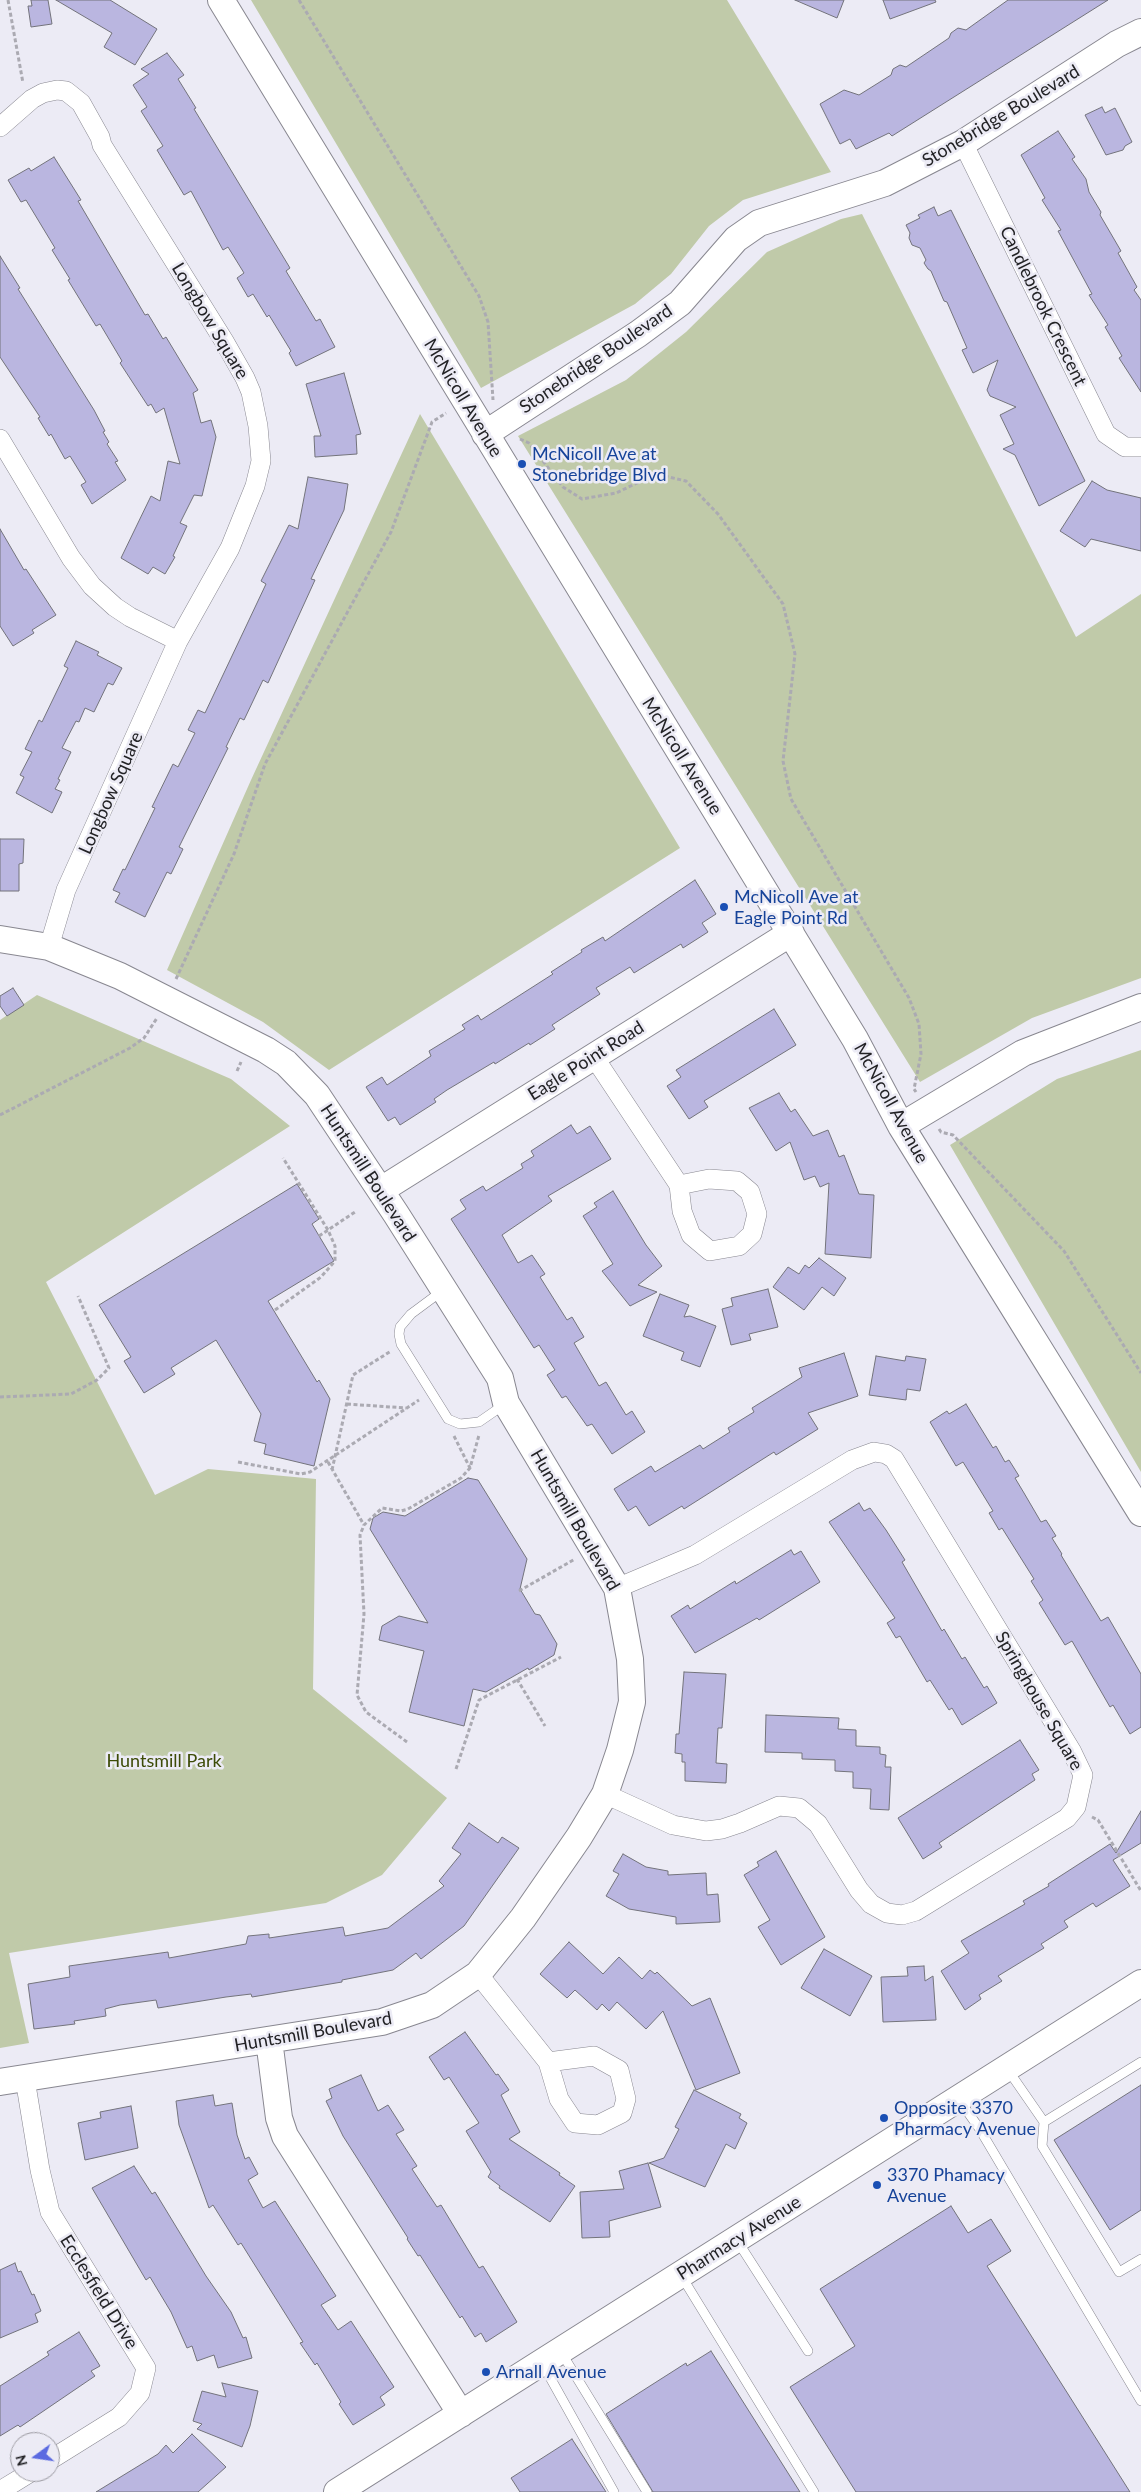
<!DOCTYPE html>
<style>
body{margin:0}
#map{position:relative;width:1141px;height:2492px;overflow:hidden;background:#ecebf5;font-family:Lato,sans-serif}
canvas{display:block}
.north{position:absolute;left:10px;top:2432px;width:50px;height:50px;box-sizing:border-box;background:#ecebf5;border:1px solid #9c9ba2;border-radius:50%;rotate:256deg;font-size:14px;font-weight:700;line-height:20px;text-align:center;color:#232326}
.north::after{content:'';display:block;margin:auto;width:18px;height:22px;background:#5b6ae1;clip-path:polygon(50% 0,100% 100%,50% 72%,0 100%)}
</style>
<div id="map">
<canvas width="1141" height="2492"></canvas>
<div class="north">N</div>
</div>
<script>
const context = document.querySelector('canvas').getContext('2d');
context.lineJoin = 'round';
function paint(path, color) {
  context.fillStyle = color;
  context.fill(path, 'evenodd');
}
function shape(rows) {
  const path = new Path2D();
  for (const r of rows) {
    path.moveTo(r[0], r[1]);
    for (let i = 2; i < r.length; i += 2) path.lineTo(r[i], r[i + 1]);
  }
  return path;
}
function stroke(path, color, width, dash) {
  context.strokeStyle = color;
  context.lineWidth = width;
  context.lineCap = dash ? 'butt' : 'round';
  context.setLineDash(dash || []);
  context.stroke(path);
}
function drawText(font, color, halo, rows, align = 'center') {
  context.font = font + ' Lato,sans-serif';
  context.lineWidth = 5;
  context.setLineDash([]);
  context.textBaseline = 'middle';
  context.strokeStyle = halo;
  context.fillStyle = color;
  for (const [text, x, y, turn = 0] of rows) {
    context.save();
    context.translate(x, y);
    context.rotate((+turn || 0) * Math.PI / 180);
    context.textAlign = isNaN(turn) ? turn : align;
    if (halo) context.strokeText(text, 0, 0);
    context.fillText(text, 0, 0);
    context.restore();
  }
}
paint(shape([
 [251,0,727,0,831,172,743,200,709,226,671,274,635,304,481,388],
 [862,214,1076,637,1141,594,1141,978,1032,1018,920,1082,518,436,626,380,686,332,767,252,841,219],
 [420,414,680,848,329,1070,263,1022,167,970,251,780],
 [37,995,231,1079,290,1126,46,1282,155,1495,208,1469,316,1479,313,1689,447,1798,382,1875,326,1903,9,1953,29,2043,0,2048,0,1020],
 [1141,1050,1141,1472,950,1145,1057,1079]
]), '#c0caa9');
const building = shape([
 [31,0,48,0,52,24,31,27,28,6,32,6,31,0],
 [56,0,110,0,157,29,135,65,104,47,112,33,56,0],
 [795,0,844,0,837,18,795,0],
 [883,0,935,0,936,2,890,19,883,0],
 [1008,0,1108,0,892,136,889,133,856,149,850,139,840,144,820,104,844,90,859,95,891,75,893,69,900,65,906,67,949,38,951,33,958,28,966,30,1008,0],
 [167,53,184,75,178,79,196,108,194,109,290,268,286,271,316,321,320,319,335,347,296,366,289,353,291,351,269,315,267,317,253,294,248,297,237,278,244,273,228,247,223,250,191,191,184,195,157,150,163,146,141,111,147,107,133,85,149,74,141,69,167,53],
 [1102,107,1105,113,1115,108,1132,142,1125,146,1123,150,1106,155,1085,115,1102,107],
 [1058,131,1075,157,1072,159,1086,179,1089,192,1101,212,1100,215,1121,251,1118,253,1137,287,1134,290,1141,300,1141,392,1119,358,1122,356,1105,327,1108,325,1089,295,1092,294,1058,231,1061,230,1042,200,1045,198,1021,155,1058,131],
 [54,157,81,200,78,201,145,315,148,314,163,339,166,337,198,390,193,393,201,423,211,420,216,437,202,496,194,495,180,523,187,526,173,556,175,557,165,574,153,567,148,574,121,558,151,496,160,501,168,461,180,464,164,408,156,413,151,404,148,406,120,363,122,361,100,324,96,326,68,280,70,279,52,250,55,248,26,200,21,202,8,180,29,168,31,171,54,157],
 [934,207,938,216,951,210,1085,481,1039,506,1015,455,1003,449,1014,444,1000,415,1016,407,990,396,987,390,998,360,973,373,962,350,967,348,947,302,944,301,931,271,928,269,924,263,926,260,920,248,912,245,909,238,910,233,906,225,920,218,918,215,934,207],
 [0,256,20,288,18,289,94,410,105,431,103,432,109,442,107,444,118,461,115,462,126,480,92,504,81,485,86,482,70,456,65,459,51,434,49,436,38,418,40,417,0,357,0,256],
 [344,373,361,434,356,435,357,454,315,457,314,436,321,436,306,384,344,373],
 [308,477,348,484,344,510,311,579,315,580,268,683,263,680,244,720,240,718,226,747,228,748,179,847,183,849,171,874,167,872,145,917,115,902,120,893,113,890,123,869,125,870,155,808,152,807,173,764,178,767,195,733,188,730,198,710,205,713,266,584,261,581,289,525,298,529,308,477],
 [1092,481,1107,490,1141,498,1141,551,1091,539,1085,547,1060,531,1092,481],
 [0,529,24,570,26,569,56,615,32,630,34,633,13,646,0,626,0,529],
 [76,641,99,652,97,655,122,668,113,685,108,683,94,712,85,708,79,722,76,721,62,748,71,752,58,779,60,780,55,789,62,792,52,813,16,793,24,777,20,775,32,752,25,749,39,720,42,722,68,668,64,666,76,641],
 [0,839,24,839,23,863,19,864,19,891,0,891,0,839],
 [695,880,716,914,702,923,708,932,683,948,681,944,634,973,630,967,596,988,600,994,552,1025,555,1029,530,1045,529,1043,495,1064,494,1062,447,1090,434,1099,436,1102,400,1125,395,1117,388,1121,366,1087,382,1077,387,1085,431,1056,429,1051,465,1029,462,1025,478,1015,481,1020,553,974,551,972,582,952,581,950,603,937,605,941,695,880],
 [13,988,24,1005,7,1016,0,1006,0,996,13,988],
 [774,1009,796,1045,704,1101,708,1107,689,1119,667,1086,681,1077,676,1070,774,1009],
 [779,1093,791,1112,795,1109,813,1136,828,1130,839,1157,844,1155,859,1194,874,1195,871,1258,825,1254,829,1183,820,1187,815,1176,804,1180,790,1142,776,1151,749,1108,779,1093],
 [571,1125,577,1134,590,1126,611,1159,548,1196,552,1201,502,1235,518,1263,532,1255,545,1274,540,1277,567,1320,572,1317,584,1337,574,1343,599,1386,606,1382,626,1415,632,1411,645,1432,612,1454,592,1424,587,1426,566,1396,562,1398,547,1375,555,1370,539,1345,534,1348,451,1219,466,1209,460,1200,483,1186,486,1191,523,1168,521,1164,534,1156,531,1151,571,1125],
 [297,1184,319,1219,312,1224,334,1261,268,1301,317,1382,319,1380,330,1399,314,1466,264,1454,266,1444,254,1441,261,1414,216,1340,171,1368,175,1374,144,1393,124,1361,131,1357,99,1305,297,1184],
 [613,1191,646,1245,662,1266,638,1285,657,1292,630,1306,602,1271,613,1264,583,1216,597,1207,594,1203,613,1191],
 [819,1258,846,1278,834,1296,822,1287,804,1310,773,1287,788,1267,799,1274,805,1265,809,1268,819,1258],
 [768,1289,778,1327,749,1334,751,1340,731,1345,722,1309,733,1306,731,1298,768,1289],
 [660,1294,689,1305,684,1317,690,1316,716,1326,700,1367,681,1360,684,1352,643,1336,660,1294],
 [844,1353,858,1396,808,1413,818,1429,776,1455,774,1452,684,1509,682,1506,649,1526,636,1506,628,1511,614,1489,651,1466,655,1472,700,1445,703,1449,730,1432,728,1428,754,1412,752,1408,802,1377,799,1368,844,1353],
 [876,1356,905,1361,906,1356,926,1359,920,1391,907,1389,906,1400,869,1395,876,1356],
 [966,1404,993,1448,996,1446,1005,1462,1009,1460,1019,1476,1015,1478,1024,1493,1041,1522,1046,1520,1056,1536,1052,1538,1062,1554,1061,1555,1101,1621,1108,1617,1141,1674,1141,1727,1130,1734,1113,1705,1110,1707,1072,1641,1065,1645,1039,1603,1043,1600,1031,1581,1034,1579,1002,1528,999,1530,989,1513,993,1511,963,1462,956,1466,930,1422,947,1411,949,1414,966,1404],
 [468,1478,478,1480,527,1559,520,1589,535,1614,540,1615,557,1644,554,1655,529,1670,528,1668,486,1692,473,1689,464,1726,409,1712,424,1651,379,1640,382,1626,399,1616,428,1623,370,1529,373,1518,383,1512,405,1516,468,1478],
 [859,1503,864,1511,870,1508,886,1530,905,1560,902,1562,942,1631,944,1629,962,1659,965,1657,984,1688,987,1686,997,1703,962,1725,952,1708,949,1710,930,1680,927,1682,900,1636,896,1638,887,1623,895,1618,829,1522,859,1503],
 [791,1550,794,1555,801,1551,820,1582,759,1620,757,1618,695,1653,671,1616,688,1605,690,1609,735,1581,736,1584,791,1550],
 [684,1672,726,1674,722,1728,718,1728,716,1763,727,1764,726,1783,685,1781,685,1762,682,1762,682,1754,675,1753,676,1734,679,1734,684,1672],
 [766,1715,839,1718,838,1729,856,1730,856,1746,880,1747,880,1754,886,1755,885,1767,891,1767,889,1810,870,1809,871,1789,853,1788,853,1772,835,1771,835,1760,802,1759,802,1753,765,1752,766,1715],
 [1020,1740,1039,1770,1032,1774,1035,1780,939,1843,942,1847,923,1859,898,1818,1020,1740],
 [1141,1811,1141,1843,1113,1860,1130,1886,1096,1907,1093,1903,1064,1921,1068,1927,1041,1944,1044,1948,998,1976,1002,1981,979,1995,981,1999,965,2010,941,1971,969,1953,961,1941,1025,1904,1023,1901,1049,1886,1048,1884,1110,1844,1116,1853,1141,1811],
 [469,1823,498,1843,502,1837,519,1848,464,1926,421,1959,416,1953,393,1970,342,1980,342,1982,252,1997,251,1994,226,1997,158,2008,156,2000,120,2005,105,2009,106,2016,74,2021,75,2024,34,2029,28,1984,70,1977,69,1966,168,1952,169,1958,246,1944,248,1936,269,1934,269,1938,343,1927,345,1936,388,1928,444,1886,439,1881,461,1854,452,1848,469,1823],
 [776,1851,825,1937,781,1965,758,1927,770,1920,744,1875,759,1866,757,1862,776,1851],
 [623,1854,646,1867,668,1871,668,1875,706,1873,707,1895,718,1894,720,1922,676,1924,676,1917,629,1909,606,1896,619,1874,613,1871,623,1854],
 [569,1942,603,1974,619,1957,642,1979,650,1970,655,1974,657,1972,692,2006,710,1998,740,2073,696,2090,663,2011,646,2029,617,2002,609,2011,602,2004,597,2010,575,1990,567,1998,540,1974,569,1942],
 [824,1949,872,1976,850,2016,801,1988,824,1949],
 [924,1966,925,1981,933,1976,936,2020,883,2022,881,1977,908,1976,907,1967,924,1966],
 [465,2032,496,2075,498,2074,509,2090,501,2095,520,2132,509,2139,560,2173,559,2175,575,2186,550,2222,499,2188,500,2186,488,2177,491,2172,466,2131,479,2123,449,2077,444,2080,429,2057,465,2032],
 [361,2075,378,2111,388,2105,404,2130,396,2134,417,2166,412,2169,437,2207,441,2205,479,2268,483,2266,517,2322,486,2342,481,2333,475,2337,462,2316,460,2318,420,2255,418,2256,407,2239,408,2238,343,2136,326,2101,332,2098,329,2089,361,2075],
 [1141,2085,1141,2210,1110,2230,1054,2140,1141,2085],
 [694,2090,741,2114,739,2118,747,2123,735,2149,726,2144,705,2187,649,2163,664,2158,679,2129,675,2127,694,2090],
 [213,2095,215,2106,232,2103,237,2135,245,2159,249,2157,258,2174,248,2180,263,2208,275,2201,336,2296,321,2305,338,2330,351,2321,394,2387,380,2397,385,2405,353,2425,339,2404,341,2402,317,2363,315,2365,300,2343,303,2342,241,2243,238,2245,213,2205,209,2208,179,2125,176,2101,213,2095],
 [131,2106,138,2148,85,2160,78,2123,101,2118,100,2112,131,2106],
 [648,2163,661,2207,609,2221,610,2237,582,2238,580,2192,624,2189,619,2171,648,2163],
 [134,2166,152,2194,155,2192,206,2276,231,2312,243,2338,246,2337,252,2358,218,2368,214,2355,197,2361,192,2346,187,2348,171,2312,150,2277,146,2280,92,2188,134,2166],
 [951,2206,968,2233,991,2219,1011,2251,987,2266,1130,2492,856,2492,790,2387,855,2346,820,2289,951,2206],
 [15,2263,18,2272,21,2271,32,2295,34,2294,41,2311,35,2314,38,2322,0,2338,0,2270,15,2263],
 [79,2332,100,2366,91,2371,95,2376,20,2427,18,2425,0,2436,0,2386,49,2355,47,2352,79,2332],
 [711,2351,800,2492,653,2492,606,2414,686,2363,687,2366,711,2351],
 [222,2383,258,2391,250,2426,242,2447,197,2429,202,2424,193,2421,202,2391,226,2397,222,2383],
 [192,2434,226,2467,198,2492,96,2492,158,2454,166,2445,173,2453,192,2434],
 [572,2439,606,2492,520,2492,511,2478,572,2439]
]);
paint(building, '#bab6e0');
stroke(building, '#73737b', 1);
const lane = shape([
 [442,1291,411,1314,400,1327,399,1334,401,1344,448,1419,460,1424,479,1422,505,1404],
 [1008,2070,1044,2122,1042,2146,1119,2272,1141,2259],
 [960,2101,979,2128,1141,2401],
 [1044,2122,1141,2062],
 [738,2242,808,2351],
 [682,2277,814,2492],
 [561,2352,647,2492],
 [542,2363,614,2492]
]);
const street = shape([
 [0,127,32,99,43,93,57,90,66,91,81,103,100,137,102,145,224,341,245,378,251,392,258,426,261,461,255,486,230,548,178,641,66,890,49,947],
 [963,143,1106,434,1125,447,1141,447],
 [0,439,71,558,92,586,115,607,130,617,178,641],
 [594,1057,679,1185,682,1211,691,1235,710,1251,739,1246,752,1234,757,1214,750,1192,737,1181,709,1179,679,1185],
 [605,1794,673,1825,706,1831,722,1829,740,1823,779,1806,799,1808,818,1824,859,1890,871,1904,887,1913,902,1915,916,1911,1067,1818,1076,1807,1083,1775,1072,1752,916,1495,894,1459,886,1454,874,1452,852,1460,695,1555,617,1588],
 [478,1974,548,2062,559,2099,575,2123,598,2125,622,2113,626,2099,619,2070,594,2056,548,2062],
 [25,2079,40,2170,50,2212,146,2368,140,2393,119,2417,50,2460],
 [0,2491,31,2472]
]);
const secondary = shape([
 [221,0,855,1039,901,1126,1141,1513],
 [485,434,638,334,680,303,736,239,759,223,885,183,963,143,1117,44,1141,32],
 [0,939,49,947,120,976,266,1050,286,1063,317,1095,396,1214,500,1378,506,1403,617,1588,630,1659,632,1702,620,1750,605,1794,579,1837,523,1918,478,1974,432,2005,382,2022,0,2082],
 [901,1126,1023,1053,1141,1007],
 [381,1190,791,933],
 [269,2040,279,2118,285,2136,461,2414],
 [337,2492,1141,1983]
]);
stroke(lane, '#888790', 10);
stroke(street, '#888790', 20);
stroke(secondary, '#888790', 28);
stroke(shape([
 [8,0,23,83],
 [299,0,479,296,488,322,493,400],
 [520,439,529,443,563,487,582,499,616,493,656,474,686,481,718,514,783,604,795,654,783,761,791,799,909,998,919,1024,921,1054,914,1089,916,1092],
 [176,979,234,854,265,764,391,532,432,422,446,413],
 [237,1071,241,1062],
 [0,1115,130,1048,144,1038,157,1018],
 [939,1129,941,1132,953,1135,1064,1251,1141,1373],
 [319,1236,355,1212],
 [275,1310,321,1277,335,1261,335,1246,328,1230,283,1158],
 [0,1397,71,1394,97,1380,109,1368,78,1296],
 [347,1404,406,1408],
 [454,1436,470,1468],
 [238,1462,301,1474,310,1472,419,1400],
 [328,1462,364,1525],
 [332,1470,353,1375,391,1351],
 [519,1591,575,1559],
 [517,1679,545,1726],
 [407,1742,366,1712,357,1695,364,1614,360,1535,364,1525,382,1508,401,1511,408,1509,461,1478,470,1468,479,1435],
 [456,1769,479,1700,561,1657],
 [1092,1817,1098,1820,1141,1891]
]), '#abaab2', 3, [4, 2.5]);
stroke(lane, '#fff', 9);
stroke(street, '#fff', 19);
stroke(secondary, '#fff', 26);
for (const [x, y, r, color] of [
 [522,464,5,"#1a4fb4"],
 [724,907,5,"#1a4fb4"],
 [884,2118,5,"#1a4fb4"],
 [877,2185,5,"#1a4fb4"],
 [486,2372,5,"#1a4fb4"]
]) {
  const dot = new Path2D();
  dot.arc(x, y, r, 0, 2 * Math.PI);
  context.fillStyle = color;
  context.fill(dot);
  stroke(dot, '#ecebf5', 2);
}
drawText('18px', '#232326', '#ecebf5', [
 ["Stonebridge Boulevard",1001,116,-31],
 ["Candlebrook Crescent",1043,306,64],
 ["Longbow Square",210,321,59],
 ["Stonebridge Boulevard",596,359,-34],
 ["McNicoll Avenue",463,398,59],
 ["McNicoll Avenue",682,756,58],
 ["Longbow Square",111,793,-66],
 ["Eagle Point Road",586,1061,-32],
 ["McNicoll Avenue",891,1103,61],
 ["Huntsmill Boulevard",368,1173,57],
 ["Huntsmill Boulevard",575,1520,60],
 ["Springhouse Square",1039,1701,60],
 ["Huntsmill Boulevard",313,2032,-10],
 ["Pharmacy Avenue",739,2238,-32],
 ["Ecclesfield Drive",99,2292,58]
]);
drawText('18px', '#164399', '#ecebf5', [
 ["McNicoll Ave at",532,454],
 ["Stonebridge Blvd",532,475],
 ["McNicoll Ave at",734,897],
 ["Eagle Point Rd",734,918],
 ["Opposite 3370",894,2108],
 ["Pharmacy Avenue",894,2129],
 ["3370 Phamacy",887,2175],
 ["Avenue",887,2196],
 ["Arnall Avenue",496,2372]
], 'left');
drawText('18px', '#3d4b07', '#ecebf5', [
 ["Huntsmill Park",164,1761]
]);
</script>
